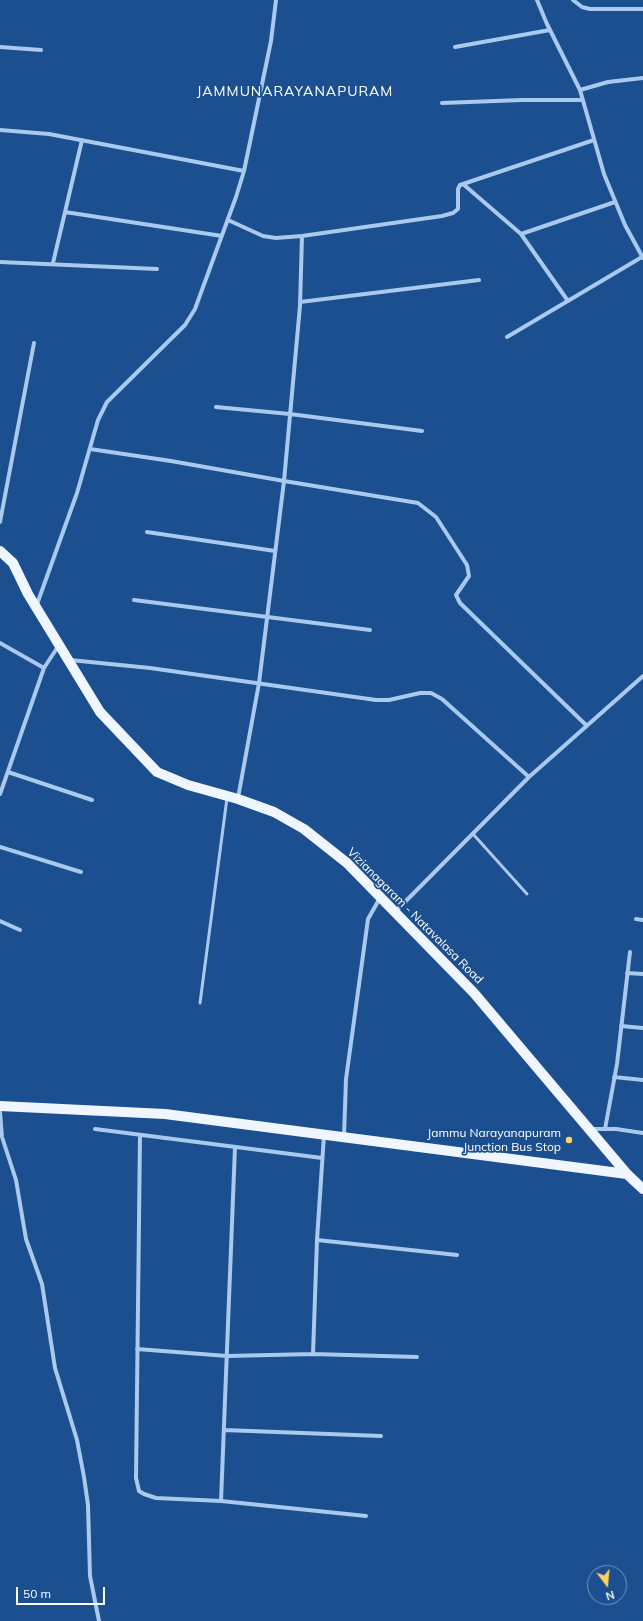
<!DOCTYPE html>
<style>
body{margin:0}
#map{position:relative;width:643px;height:1621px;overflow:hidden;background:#1b4f8f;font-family:Mulish,sans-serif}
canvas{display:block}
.north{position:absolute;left:587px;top:1565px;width:40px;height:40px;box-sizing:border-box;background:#1b4f8f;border:1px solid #7695bc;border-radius:50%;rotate:164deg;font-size:11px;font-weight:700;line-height:16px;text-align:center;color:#fff}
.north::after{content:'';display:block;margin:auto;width:14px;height:18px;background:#ffd166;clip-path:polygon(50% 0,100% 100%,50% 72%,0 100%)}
.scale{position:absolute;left:16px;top:1587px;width:89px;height:18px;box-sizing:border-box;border:2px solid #fff;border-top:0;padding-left:5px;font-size:12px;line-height:14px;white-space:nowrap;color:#fff;-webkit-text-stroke:3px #1b4f8f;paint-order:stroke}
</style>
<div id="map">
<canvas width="643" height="1621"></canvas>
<div class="north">N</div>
<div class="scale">50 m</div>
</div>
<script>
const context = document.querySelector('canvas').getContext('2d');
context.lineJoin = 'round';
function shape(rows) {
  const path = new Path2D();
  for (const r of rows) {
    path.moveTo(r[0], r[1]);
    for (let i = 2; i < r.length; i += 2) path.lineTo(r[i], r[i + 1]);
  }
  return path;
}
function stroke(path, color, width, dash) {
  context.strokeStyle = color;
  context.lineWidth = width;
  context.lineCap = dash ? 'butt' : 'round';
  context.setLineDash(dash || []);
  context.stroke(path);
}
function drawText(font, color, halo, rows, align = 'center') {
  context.font = font + ' Mulish,sans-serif';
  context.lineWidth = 3.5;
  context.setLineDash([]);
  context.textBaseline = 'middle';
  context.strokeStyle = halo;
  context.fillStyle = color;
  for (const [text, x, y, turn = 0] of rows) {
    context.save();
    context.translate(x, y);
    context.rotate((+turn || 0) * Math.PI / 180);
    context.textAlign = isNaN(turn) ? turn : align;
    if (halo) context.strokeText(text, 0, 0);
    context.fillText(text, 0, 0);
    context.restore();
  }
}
stroke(shape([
 [473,834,527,894],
 [200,1003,227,798]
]), '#a9c9ee', 3);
stroke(shape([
 [537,0,547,24,580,90,604,174,625,225,643,258],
 [573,0,582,7,590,9,643,9],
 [0,47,41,50],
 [455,47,550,30],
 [580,90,608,82,643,78],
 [442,103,522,100,583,100],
 [0,130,49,134,244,171],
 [463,184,521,234,568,301],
 [65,212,222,236],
 [228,220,263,236,276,238,302,236,442,216,453,213,458,209,458,189,460,185,594,140],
 [521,234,615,202],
 [0,262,157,269],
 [53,263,82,140],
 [300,302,479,280],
 [507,337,642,257],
 [216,407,290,414,422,431],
 [90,449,171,461,284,481,418,503,436,517,467,565,469,576,456,595,460,603,586,725],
 [0,522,34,343],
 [147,532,275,551],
 [134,600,370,630],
 [36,607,77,493,98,420,107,402,185,325,195,309,236,197,244,171,271,41,276,0],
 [0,643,44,668],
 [70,660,150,668,376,700,389,700,420,693,431,693,442,699,529,777],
 [8,772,92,800],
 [0,794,44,668,59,645],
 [238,798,259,683,284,481,300,306,302,236],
 [0,847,81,872],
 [395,912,529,777,643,676],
 [636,919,643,920],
 [0,921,20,930],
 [627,973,643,974],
 [621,1026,643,1028],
 [614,1077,643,1080],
 [0,1112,2,1137,16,1180,26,1239,42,1284,55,1368,77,1440,84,1477,88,1505,90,1576,99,1621],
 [95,1129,322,1158],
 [592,1129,616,1129,643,1133],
 [605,1129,617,1064,630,952],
 [140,1135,136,1478,139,1491,144,1494,156,1498,221,1501,366,1516],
 [344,1136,346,1079,368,919,380,898],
 [317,1240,457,1255],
 [137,1349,227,1356,313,1354,417,1357],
 [313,1354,317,1240,324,1135],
 [224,1430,381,1436],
 [221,1501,235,1147]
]), '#a9c9ee', 4);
stroke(shape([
 [0,551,13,563,28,594,100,712,157,772,188,785,238,799,274,812,304,829,347,863,474,993,627,1174,643,1189],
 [0,1106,165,1114,627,1174]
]), '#f0f6ff', 10);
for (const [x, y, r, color] of [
 [569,1140,4,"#ffd166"]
]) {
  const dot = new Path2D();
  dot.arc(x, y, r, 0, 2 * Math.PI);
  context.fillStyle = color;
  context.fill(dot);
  stroke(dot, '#1b4f8f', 1.5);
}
drawText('12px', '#fff', '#1b4f8f', [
 ["Vizianagaram - Natavalasa Road",415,916,45]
]);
drawText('12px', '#fff', '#1b4f8f', [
 ["Jammu Narayanapuram",561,1133],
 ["Junction Bus Stop",561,1147]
], 'right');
context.letterSpacing = '1px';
drawText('14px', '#fff', '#1b4f8f', [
 ["JAMMUNARAYANAPURAM",295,92]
]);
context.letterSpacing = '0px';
</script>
